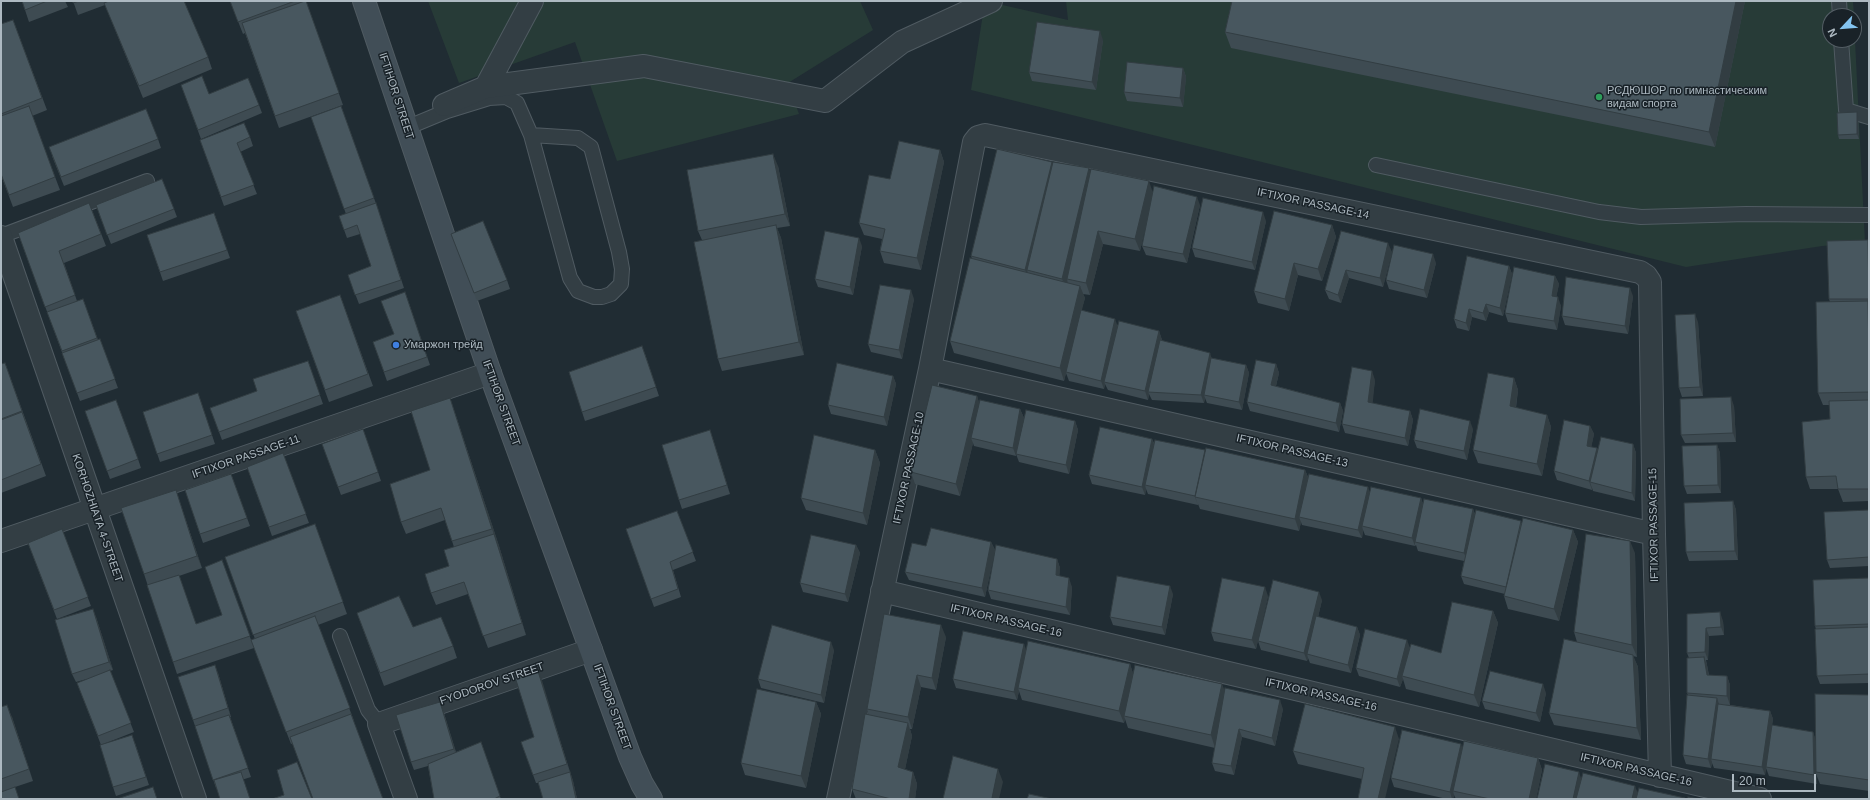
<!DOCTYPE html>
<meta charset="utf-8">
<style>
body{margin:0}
#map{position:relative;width:1870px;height:800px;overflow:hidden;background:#202c33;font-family:Helvetica,sans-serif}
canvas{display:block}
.frame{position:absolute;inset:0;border:2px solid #adb9c1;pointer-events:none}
.north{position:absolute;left:1822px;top:8px;width:40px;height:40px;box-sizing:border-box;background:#192228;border:1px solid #545e65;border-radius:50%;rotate:244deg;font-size:11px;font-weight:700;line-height:16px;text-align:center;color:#adb9c1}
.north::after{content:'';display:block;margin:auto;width:14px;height:18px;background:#83c4f0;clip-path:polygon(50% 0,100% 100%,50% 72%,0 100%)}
.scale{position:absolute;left:1732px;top:774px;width:84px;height:18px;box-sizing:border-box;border:2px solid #adb9c1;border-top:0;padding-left:5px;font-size:12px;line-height:14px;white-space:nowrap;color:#adb9c1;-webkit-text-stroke:3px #192228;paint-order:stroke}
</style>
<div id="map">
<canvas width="1870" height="800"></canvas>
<div class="frame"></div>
<div class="north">N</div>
<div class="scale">20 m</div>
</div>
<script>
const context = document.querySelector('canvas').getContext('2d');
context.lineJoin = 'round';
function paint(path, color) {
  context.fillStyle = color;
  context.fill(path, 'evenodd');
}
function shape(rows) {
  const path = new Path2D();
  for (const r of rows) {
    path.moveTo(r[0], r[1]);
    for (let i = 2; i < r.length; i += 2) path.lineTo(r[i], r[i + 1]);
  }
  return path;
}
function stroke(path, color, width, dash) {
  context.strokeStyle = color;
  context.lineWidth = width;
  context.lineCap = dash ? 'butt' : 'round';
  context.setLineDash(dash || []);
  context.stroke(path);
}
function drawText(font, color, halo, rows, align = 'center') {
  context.font = font + ' Helvetica,sans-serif';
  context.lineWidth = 3;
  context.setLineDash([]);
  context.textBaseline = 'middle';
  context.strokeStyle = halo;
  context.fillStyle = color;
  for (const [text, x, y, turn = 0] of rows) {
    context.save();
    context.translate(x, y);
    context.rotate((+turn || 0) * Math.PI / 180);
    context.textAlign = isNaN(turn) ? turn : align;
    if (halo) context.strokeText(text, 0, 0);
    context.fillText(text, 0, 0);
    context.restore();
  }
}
paint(shape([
 [428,1,860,1,873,30,788,83,799,114,617,161,575,42,459,83],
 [985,1,1068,20,1066,1,1853,1,1854,16,1830,16,1830,40,1854,40,1854,20,1865,243,1822,246,1686,267,971,90]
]), '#273b37');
const lane = shape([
 [1839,1,1840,16],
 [1841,40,1846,110,1869,117],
 [406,128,447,111,489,98,506,97,517,103,531,135,570,278,578,291,594,297,602,297,611,294,621,284,622,269,619,252,591,147,578,138,531,135],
 [1376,165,1599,212,1641,217,1746,214,1869,215],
 [1,236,147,181],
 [340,636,368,710,379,724]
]);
const street = shape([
 [486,87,644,66,825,101,902,42,991,1],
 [444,105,486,87,532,1],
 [1,237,195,799],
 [930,369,1654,534],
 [1,541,490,373],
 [882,591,1760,799],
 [406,799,379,724,591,650],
 [838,799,930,369,974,142,978,137,985,135,1640,272,1646,276,1650,282,1654,534,1660,776]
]);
const secondary = shape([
 [364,1,490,373,630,757,642,784,651,799]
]);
stroke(lane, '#505b62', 16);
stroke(street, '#505b62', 24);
stroke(secondary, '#505b62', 24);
stroke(lane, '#333e44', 14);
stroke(street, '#333e44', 22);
stroke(secondary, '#414e57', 22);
paint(shape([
 [22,1,65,1,68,7,29,22],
 [73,1,184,1,208,57,212,69,143,98,105,5,78,15],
 [230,1,306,1,343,105,279,128,245,33,243,34],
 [1232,1,1745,1,1715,147,1231,48,1225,32],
 [13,20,47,110,32,116,60,190,13,207,1,175,1,24],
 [1103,40,1096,90,1032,81,1029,72],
 [1183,68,1186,77,1183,107,1127,101,1124,92],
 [181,85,209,94,259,105,262,113,201,139],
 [341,106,379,212,404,288,359,304,348,275,371,266,360,234,347,238,339,216,346,214,311,117],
 [1858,116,1859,139,1839,139,1838,135],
 [250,137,253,146,240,152,257,194,224,206,200,140],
 [158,139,161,148,64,186,52,156],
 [940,150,944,162,921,270,884,263,880,251,882,239,864,235,859,223,890,179],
 [1053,164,1090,171,1153,192,1200,205,1187,263,1146,255,1142,246,1148,215,1140,251,1103,244,1090,295,1083,294,1085,298,1081,311,1118,325,1159,331,1162,340,1162,341,1212,358,1246,365,1249,373,1242,410,1207,403,1205,398,1204,403,1152,400,1149,394,1148,400,1108,390,1105,384,1104,389,1069,381,1066,373,1064,381,954,353,950,341,972,259,971,256],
 [778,166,790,226,777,228,781,238,804,355,722,371,718,359,702,240,698,231],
 [89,203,106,246,64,263,77,301,83,299,98,340,100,339,118,388,80,401,18,233],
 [174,209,177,217,111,244,99,214],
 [214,213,230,258,163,281,147,235],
 [1266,221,1255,270,1195,257,1192,248],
 [1332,225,1336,237,1322,281,1298,275,1289,311,1258,303,1254,291],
 [1341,231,1392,252,1383,287,1349,278,1341,303,1329,299,1325,290],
 [451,234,507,280,510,289,477,301],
 [1868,240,1869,244,1869,501,1843,502,1838,489,1810,489,1806,477,1830,419,1830,405,1823,405,1818,393,1830,302,1829,299],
 [862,246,853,295,818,287,815,279],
 [1436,263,1427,298,1389,289,1386,280],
 [1509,266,1512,274,1503,316,1489,312,1486,321,1472,317,1469,331,1457,328,1454,319],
 [1555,276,1559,284,1556,297,1561,306,1557,330,1508,322,1505,313],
 [405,292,430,365,387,381,373,342,394,334],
 [340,295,373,386,329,402,296,311],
 [1633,296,1628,334,1565,325,1562,316],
 [914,299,902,359,871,352,868,344],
 [1698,322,1703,396,1682,397,1679,388],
 [645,354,659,396,585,421,582,412],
 [308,361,323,404,222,440,210,408,257,391],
 [5,363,46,476,1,493,1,364],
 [1276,364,1279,373,1276,386,1340,403,1343,411,1339,432,1250,411,1247,402],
 [893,376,896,384,887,426,831,414,828,405],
 [1514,378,1518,390,1516,408,1547,415,1551,427,1542,476,1478,463,1473,450],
 [1375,380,1372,403,1410,411,1413,420,1408,446,1345,433,1342,424],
 [198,393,215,444,160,462,143,412],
 [977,396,979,403,1020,409,1024,418,1018,444,1075,421,1078,430,1069,474,1019,462,1016,454,1016,456,974,446,973,443,960,496,915,484,911,472],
 [450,398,499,546,526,635,488,648,468,594,436,605,431,593,449,566,454,547,445,520,406,534,401,522,430,470],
 [1734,406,1736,442,1685,443,1681,435],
 [85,411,138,459,141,468,110,479],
 [1590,426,1594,434,1591,447,1597,448,1598,450,1633,444,1636,453,1635,501,1593,491,1592,488,1592,490,1557,480,1554,471],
 [1473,429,1467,460,1417,448,1414,440],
 [710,430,730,494,682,509,679,500],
 [1152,439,1154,443,1205,450,1205,452,1305,470,1308,477,1370,492,1421,498,1423,504,1473,509,1475,514,1522,523,1573,530,1578,542,1559,621,1508,609,1504,596,1505,594,1464,584,1461,576,1464,561,1418,551,1416,545,1415,546,1365,535,1363,530,1362,538,1302,525,1301,522,1299,531,1200,509,1198,504,1198,505,1148,494,1146,489,1145,495,1092,484,1089,475],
 [1717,445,1720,453,1721,493,1687,494,1684,486],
 [875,450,880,463,867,525,806,510,801,498],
 [283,453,309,523,272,536,247,467],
 [378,472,381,481,341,495,338,487],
 [231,474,250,526,203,543,185,490],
 [1733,501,1736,510,1738,560,1689,561,1686,552],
 [180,503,202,568,179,576,196,624,222,615,222,560,254,648,177,674,144,574],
 [1869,510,1869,566,1830,568,1827,560],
 [677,511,696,561,673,570,681,597,654,607,626,529],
 [315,524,347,614,318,625,354,721,291,744,251,640,255,639,225,557],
 [62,529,91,606,57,619,28,543],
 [991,542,995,550,985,597,909,580,905,572,926,546],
 [856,545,860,553,848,602,803,592,800,583],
 [1635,553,1637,657,1633,656,1638,667,1641,740,1554,725,1549,713,1577,642,1574,632],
 [1057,559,1060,568,1059,576,1072,587,1070,615,991,599,988,590],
 [1869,578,1869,683,1820,684,1817,676,1816,629,1815,626],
 [1173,594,1165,635,1113,625,1110,617],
 [1268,596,1256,649,1214,641,1211,632],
 [1322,600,1318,617,1357,627,1360,635,1351,673,1310,663,1308,658,1307,661,1261,650,1258,641],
 [1493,611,1498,623,1479,707,1406,689,1403,679,1400,687,1359,676,1356,668,1410,647,1441,653],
 [357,613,413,627,453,646,457,658,384,686],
 [1687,614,1723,621,1724,635,1709,636,1708,660,1706,660,1709,675,1727,676,1730,685,1730,705,1724,704,1770,711,1773,719,1772,725,1813,732,1815,739,1869,695,1869,791,1820,784,1816,774,1817,784,1769,776,1766,768,1765,775,1714,768,1712,763,1711,768,1686,764,1683,755,1688,695,1687,693,1689,658,1687,653],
 [96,617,113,670,110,671,134,732,101,745,77,683,87,679,76,682,72,674],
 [946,637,936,690,921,687,912,729,910,729,912,736,905,769,913,772,917,784,915,799,856,799,852,789,869,715,867,709],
 [834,650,824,703,761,688,758,679],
 [1026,651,1130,664,1133,674,1225,691,1283,709,1275,746,1242,737,1234,775,1215,771,1212,763,1215,748,1128,728,1125,719,1124,723,1022,700,1019,691,1017,700,956,688,953,679],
 [537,668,573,781,577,799,543,799,539,783,536,783,521,742,534,737],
 [218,673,231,717,230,717,251,777,216,788,193,720],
 [1546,693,1540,722,1485,709,1482,701],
 [816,702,821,714,806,788,745,775,741,763],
 [1,707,12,717,33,781,15,787,1,799],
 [443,710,456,752,481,742,501,799,434,799,428,766,414,770,411,762],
 [1399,739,1362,779,1298,764,1293,751],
 [135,743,149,785,116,796,113,787],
 [1462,748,1538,758,1542,770,1536,799,1456,799,1454,795,1453,799,1447,799,1394,787,1391,778]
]), '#3e4b52');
paint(shape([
 [1736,1,1745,1,1715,147,1709,132],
 [1100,31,1103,40,1096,90,1092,82],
 [1183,68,1186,77,1183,107,1180,98],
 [1857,112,1858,116,1859,139,1857,134],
 [940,150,944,162,921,270,917,258],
 [773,154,778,166,790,226,785,214],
 [1052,162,1056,174,1027,270,1030,279,1030,282,1025,270],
 [1089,168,1094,180,1067,279,1068,284,1067,291,1062,279],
 [1149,181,1153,193,1140,251,1135,239],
 [1197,197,1200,205,1187,263,1183,254],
 [1263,212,1266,221,1255,270,1252,262],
 [776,225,781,238,804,355,799,342],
 [1332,225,1336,237,1322,281,1318,269],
 [1098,231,1103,244,1090,295,1086,283],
 [859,238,862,246,853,295,850,287],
 [1868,240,1869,244,1869,293],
 [1388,243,1392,252,1383,287,1380,278],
 [1433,254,1436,263,1427,298,1424,290],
 [1294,263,1298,275,1289,311,1285,299],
 [1509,266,1512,274,1503,316,1500,308],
 [1346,270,1349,278,1341,303,1338,295],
 [1555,276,1559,284,1555,304,1552,296],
 [1080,286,1085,298,1064,381,1060,368],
 [1630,288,1633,296,1628,334,1625,326],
 [911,290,914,299,902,359,899,350],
 [1558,297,1561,306,1557,330,1554,321],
 [1868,301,1869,305,1869,355],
 [1486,304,1489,312,1486,321,1483,313],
 [1469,309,1472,317,1469,331,1466,323],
 [1695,314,1698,322,1703,396,1700,387],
 [1115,319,1118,327,1104,382,1105,384,1104,389,1101,381],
 [1159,331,1162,340,1150,392,1148,392,1149,394,1148,400,1145,391],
 [1210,353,1213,362,1204,395,1205,398,1204,403,1201,395],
 [1276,364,1279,373,1274,394,1271,385],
 [1246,365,1249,373,1242,410,1239,402],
 [1372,371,1375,380,1372,410,1368,402],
 [893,376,896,384,887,426,884,417],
 [1514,378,1518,390,1514,419,1510,406],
 [977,396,981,408,971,438,973,443,960,496,956,484],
 [1731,397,1734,406,1736,442,1733,433],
 [450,398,499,546,526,635,522,623,494,535],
 [1340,403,1343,411,1339,432,1336,423],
 [1020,409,1024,418,1016,456,1013,448],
 [1410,411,1413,420,1408,446,1405,438],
 [1547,415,1551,427,1542,476,1537,464],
 [1075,421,1078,430,1069,474,1066,465],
 [1470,421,1473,429,1467,460,1464,451],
 [1590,426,1594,434,1590,454,1587,446],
 [710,430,713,439,730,494,727,485],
 [1152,439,1155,447,1145,485,1146,489,1145,495,1142,487],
 [1633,444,1636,453,1635,501,1632,493],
 [1717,445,1720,453,1721,493,1718,485],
 [1597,448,1600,456,1590,482,1592,488,1592,490,1589,481],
 [875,450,880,463,867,525,863,513],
 [1205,450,1208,459,1195,497,1198,505,1195,496],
 [1305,470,1310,482,1299,517,1301,522,1299,531,1295,519],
 [1368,487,1371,495,1362,526,1363,530,1362,538,1358,530],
 [176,490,180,503,202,568,197,556],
 [1421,498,1424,507,1415,542,1415,546,1412,538],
 [1733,501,1736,510,1738,560,1735,551],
 [1473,509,1476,518,1467,561,1464,553],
 [1573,530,1578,542,1559,621,1554,609],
 [1630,541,1635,553,1637,657,1632,645],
 [991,542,995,550,985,597,982,588],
 [856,545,860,553,848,602,845,594],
 [1057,559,1060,568,1059,584,1056,575],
 [1069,578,1072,587,1070,615,1066,607],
 [1170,586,1173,594,1165,635,1162,627],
 [1265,587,1268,596,1256,649,1252,640],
 [1319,592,1322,600,1309,655,1307,654,1308,658,1307,661,1304,653],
 [93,609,96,617,113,670,109,662],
 [1493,611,1498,623,1479,707,1474,695],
 [1720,612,1723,621,1724,635,1721,627],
 [941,625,946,637,936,690,932,678],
 [1357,627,1360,635,1351,673,1348,665],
 [1706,628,1709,636,1708,660,1705,652],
 [1407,640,1410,648,1402,676,1403,679,1400,687,1397,679],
 [831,642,834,650,824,703,821,695],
 [1024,644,1027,652,1018,688,1019,691,1017,700,1014,692],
 [1633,655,1638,667,1641,740,1637,728],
 [1704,657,1707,665,1710,683,1707,675],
 [1130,664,1134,676,1124,716,1125,719,1124,723,1119,711],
 [215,665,218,673,231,717,228,708],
 [537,668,541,677,570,773,567,764],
 [917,675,921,687,912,729,908,717],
 [1727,676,1730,685,1730,705,1727,696],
 [1222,684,1227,696,1215,748,1211,735],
 [1543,684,1546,693,1540,722,1536,713],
 [1717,698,1720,707,1711,759,1712,762,1711,768,1708,759],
 [1280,700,1283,709,1275,746,1272,738],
 [440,702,443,710,457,757,454,749],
 [816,702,821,714,806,788,801,776],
 [7,705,12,717,33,781,29,769],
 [1770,711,1773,719,1765,775,1762,767],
 [908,723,912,736,903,779,898,767],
 [1395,727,1399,739,1385,799,1378,799],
 [1239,729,1242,737,1234,775,1231,766],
 [1813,732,1816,740,1816,774,1817,784,1814,775],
 [1461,744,1464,752,1453,791,1454,795,1453,799,1452,799,1450,792],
 [1538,758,1542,770,1536,799,1529,799],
 [998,769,1003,782,999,799,992,799],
 [570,772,573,781,577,799,576,799],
 [913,772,917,784,915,799,909,799],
 [1579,772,1582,781,1578,799,1573,799],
 [1635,786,1638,794,1637,799,1632,799]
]), '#323d42');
const building = shape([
 [22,1,47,1,25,10,22,1],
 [73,1,79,1,73,3,73,1],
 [109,1,184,1,208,57,139,86,104,3,109,1],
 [230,1,295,1,238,22,230,1],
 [305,1,306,1,339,93,275,116,242,23,305,1],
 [1232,1,1736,1,1709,132,1225,32,1232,1],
 [13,20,42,98,1,114,1,24,13,20],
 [1037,22,1100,31,1092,82,1029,72,1037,22],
 [1127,62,1183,68,1180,98,1124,92,1127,62],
 [202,76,209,94,248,78,259,105,198,130,181,85,202,76],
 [29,106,55,177,9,195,1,174,1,116,29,106],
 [341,106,374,198,344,209,311,117,341,106],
 [146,109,158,139,61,177,49,147,146,109],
 [1857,112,1857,134,1838,135,1837,113,1857,112],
 [244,123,250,137,237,143,254,185,221,197,200,140,244,123],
 [899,141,940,150,917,258,880,251,885,229,859,223,869,175,890,179,899,141],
 [997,149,1052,162,1025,270,971,256,997,149],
 [773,154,785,214,698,231,687,170,773,154],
 [1053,162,1089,168,1062,279,1027,270,1053,162],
 [1091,169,1149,181,1135,239,1098,231,1086,283,1067,279,1091,169],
 [162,179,174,209,107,235,96,205,162,179],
 [1154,186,1197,197,1183,254,1142,246,1154,186],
 [1203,198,1263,212,1252,262,1192,248,1203,198],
 [89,203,101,234,59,251,75,295,45,307,18,233,89,203],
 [376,203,401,280,355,295,348,275,371,266,357,225,344,230,339,216,376,203],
 [1274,211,1332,225,1318,269,1294,263,1285,299,1254,291,1274,211],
 [214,213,227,250,160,272,147,235,214,213],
 [483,221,507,280,474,293,451,234,483,221],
 [776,225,799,342,718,359,694,242,776,225],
 [825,231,859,238,850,287,815,279,825,231],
 [1341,231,1388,243,1380,278,1346,270,1338,295,1325,290,1341,231],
 [1868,240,1869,299,1829,299,1827,241,1868,240],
 [1394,245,1433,254,1424,290,1386,280,1394,245],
 [1467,256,1509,266,1500,308,1486,304,1483,313,1469,309,1466,323,1454,319,1467,256],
 [970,258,1080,286,1060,368,950,341,970,258],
 [1514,267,1555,276,1552,296,1558,297,1554,321,1505,313,1514,267],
 [1566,277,1630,288,1625,326,1562,316,1566,277],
 [880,285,911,290,899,350,868,344,880,285],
 [405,292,427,357,384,372,373,342,394,334,381,301,405,292],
 [340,295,368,374,325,390,296,311,340,295],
 [83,299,97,338,62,351,47,312,83,299],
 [1868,301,1869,355,1869,392,1818,393,1816,302,1868,301],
 [1081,310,1115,319,1101,381,1066,372,1081,310],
 [1695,314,1700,387,1679,388,1675,315,1695,314],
 [1119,321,1159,331,1145,391,1104,382,1119,321],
 [100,339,115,379,77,393,62,353,100,339],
 [1160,340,1210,353,1201,395,1148,392,1160,340],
 [642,346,656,387,582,412,569,372,642,346],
 [1211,358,1246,365,1239,402,1204,395,1211,358],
 [1256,360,1276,364,1271,385,1340,403,1336,423,1247,402,1256,360],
 [308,361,320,395,219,432,210,408,257,391,253,379,308,361],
 [5,363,22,411,1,419,1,364,5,363],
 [837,363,893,376,884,417,828,405,837,363],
 [1352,367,1372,371,1368,402,1410,411,1405,438,1342,424,1352,367],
 [1488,373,1514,378,1510,406,1547,415,1537,464,1473,450,1488,373],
 [932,385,977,396,956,484,911,472,932,385],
 [198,393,212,435,157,454,143,412,198,393],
 [1731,397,1733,433,1681,435,1680,399,1731,397],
 [450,398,492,529,452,541,441,508,401,522,390,484,430,470,411,411,450,398],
 [116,400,138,459,107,471,85,411,116,400],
 [980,400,1020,409,1013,448,971,438,980,400],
 [1869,400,1869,489,1838,489,1836,476,1806,477,1802,422,1830,419,1829,401,1869,400],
 [1420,409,1470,421,1464,451,1414,440,1420,409],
 [1026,410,1075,421,1066,465,1016,454,1026,410],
 [22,412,41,464,1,480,1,420,22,412],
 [1564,420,1590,426,1587,446,1597,448,1589,481,1554,471,1564,420],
 [1100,427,1152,439,1142,487,1089,475,1100,427],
 [363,429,378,472,338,487,322,444,363,429],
 [710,430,727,485,679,500,662,445,710,430],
 [814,435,875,450,863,513,801,498,814,435],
 [1601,437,1633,444,1632,493,1590,482,1601,437],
 [1155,440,1205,450,1195,496,1145,485,1155,440],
 [1717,445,1718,485,1684,486,1682,446,1717,445],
 [1206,448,1305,470,1295,519,1195,497,1206,448],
 [283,453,306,514,269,527,247,467,283,453],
 [231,474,247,518,200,534,185,490,231,474],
 [1309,474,1368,487,1358,530,1299,517,1309,474],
 [1371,487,1421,498,1412,538,1362,526,1371,487],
 [176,490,197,556,144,574,121,508,176,490],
 [1424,499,1473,509,1464,553,1415,542,1424,499],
 [1733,501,1735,551,1686,552,1684,503,1733,501],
 [1476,510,1521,521,1506,587,1461,576,1476,510],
 [1869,510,1869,557,1827,560,1824,512,1869,510],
 [677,511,693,552,670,562,678,589,651,599,626,529,677,511],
 [1523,518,1573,530,1554,609,1504,596,1523,518],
 [315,524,343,602,253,635,225,557,315,524],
 [931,528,991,542,982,588,905,572,912,543,926,546,931,528],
 [62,529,88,597,54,610,28,543,62,529],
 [494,534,522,623,483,636,464,582,431,593,425,574,449,566,444,550,494,534],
 [1586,534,1630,541,1632,645,1574,632,1586,534],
 [811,535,856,545,845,594,800,583,811,535],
 [996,545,1057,559,1056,575,1069,578,1066,607,988,590,996,545],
 [222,560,250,636,173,662,147,585,179,575,196,624,222,615,205,567,222,560],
 [1117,576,1170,586,1162,627,1110,617,1117,576],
 [1222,578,1265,587,1252,640,1211,632,1222,578],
 [1869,578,1869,624,1815,626,1813,580,1869,578],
 [1273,580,1319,592,1304,653,1258,641,1273,580],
 [399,596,413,627,441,617,453,646,380,673,357,613,399,596],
 [1452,602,1493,611,1474,695,1402,676,1411,644,1441,653,1452,602],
 [93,609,109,662,72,674,55,620,93,609],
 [1720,612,1721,627,1706,628,1705,652,1687,653,1687,614,1720,612],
 [884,614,941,625,932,678,917,675,908,717,867,709,884,614],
 [315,616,350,708,286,732,251,640,315,616],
 [1316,616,1357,627,1348,665,1307,654,1316,616],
 [772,625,831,642,821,695,758,679,772,625],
 [1869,627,1869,674,1817,676,1815,629,1869,627],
 [1365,629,1407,640,1397,679,1356,668,1365,629],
 [963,631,1024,644,1014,692,953,679,963,631],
 [1564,639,1633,655,1637,728,1549,713,1564,639],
 [1028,641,1130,664,1119,711,1018,688,1028,641],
 [1704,657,1707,675,1727,676,1727,696,1687,693,1687,658,1704,657],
 [215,665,228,708,193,720,178,677,215,665],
 [1135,665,1222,684,1211,735,1124,716,1135,665],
 [537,668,567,764,533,775,521,742,534,737,515,677,537,668],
 [110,670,131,723,98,736,77,683,110,670],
 [1490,671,1543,684,1536,713,1482,701,1490,671],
 [1225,688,1280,700,1272,738,1239,729,1231,766,1212,763,1225,688],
 [757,689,816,702,801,776,741,763,757,689],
 [1815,694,1869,695,1869,780,1816,772,1815,694],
 [1687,695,1717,698,1708,759,1683,755,1687,695],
 [440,702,454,749,411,762,396,715,440,702],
 [1305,704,1395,727,1378,799,1358,799,1364,768,1293,751,1305,704],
 [1718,704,1770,711,1762,767,1711,759,1718,704],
 [7,705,29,769,1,779,1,707,7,705],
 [351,714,383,799,313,799,290,737,351,714],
 [865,714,908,723,898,767,913,772,909,799,891,799,852,789,865,714],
 [229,715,248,768,213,780,195,726,229,715],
 [1772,725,1813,732,1814,775,1766,767,1772,725],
 [1402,730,1461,744,1450,792,1391,778,1402,730],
 [132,735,146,777,113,787,100,745,132,735],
 [1464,741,1538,758,1529,799,1490,799,1453,791,1464,741],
 [481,742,500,796,494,799,434,799,428,764,481,742],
 [953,756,998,769,992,798,994,799,943,799,953,756],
 [297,762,312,799,272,799,284,795,277,770,297,762],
 [1545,764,1579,772,1573,799,1537,799,1545,764],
 [241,772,250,799,220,799,214,780,241,772],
 [570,772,576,799,543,799,538,782,570,772],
 [1583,773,1635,786,1632,799,1576,799,1583,773],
 [15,787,19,799,1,799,1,792,15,787],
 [153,787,157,799,117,799,153,787],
 [1639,788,1685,798,1685,799,1636,799,1639,788],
 [1029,794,1052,799,1027,799,1029,794],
 [1688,797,1699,799,1688,799,1688,797]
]);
paint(building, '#48575f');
stroke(building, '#323d42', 1);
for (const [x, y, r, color] of [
 [1599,97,4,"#2e9e5b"],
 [396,345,4,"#3f7fe0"]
]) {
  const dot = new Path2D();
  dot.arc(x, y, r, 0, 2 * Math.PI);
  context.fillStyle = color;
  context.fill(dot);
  stroke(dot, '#192228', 1.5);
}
drawText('11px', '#adb9c1', '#192228', [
 ["РСДЮШОР по гимнастическим",1607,91],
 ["видам спорта",1607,104],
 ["Умаржон трейд",404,345]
], 'left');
drawText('11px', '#adb9c1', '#192228', [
 ["IFTIHOR STREET",396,96,72],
 ["IFTIXOR PASSAGE-14",1313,204,12],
 ["IFTIHOR STREET",501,403,70],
 ["IFTIXOR PASSAGE-13",1292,451,13],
 ["IFTIXOR PASSAGE-11",246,457,-19],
 ["IFTIXOR PASSAGE-10",909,468,-78],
 ["KORHOZHIАTA 4-STREET",97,518,71],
 ["IFTIXOR PASSAGE-15",1654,525,-91],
 ["IFTIXOR PASSAGE-16",1006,621,13],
 ["FYODOROV STREET",492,684,-19],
 ["IFTIXOR PASSAGE-16",1321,695,13],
 ["IFTIHOR STREET",612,707,70],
 ["IFTIXOR PASSAGE-16",1636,770,13]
]);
</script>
